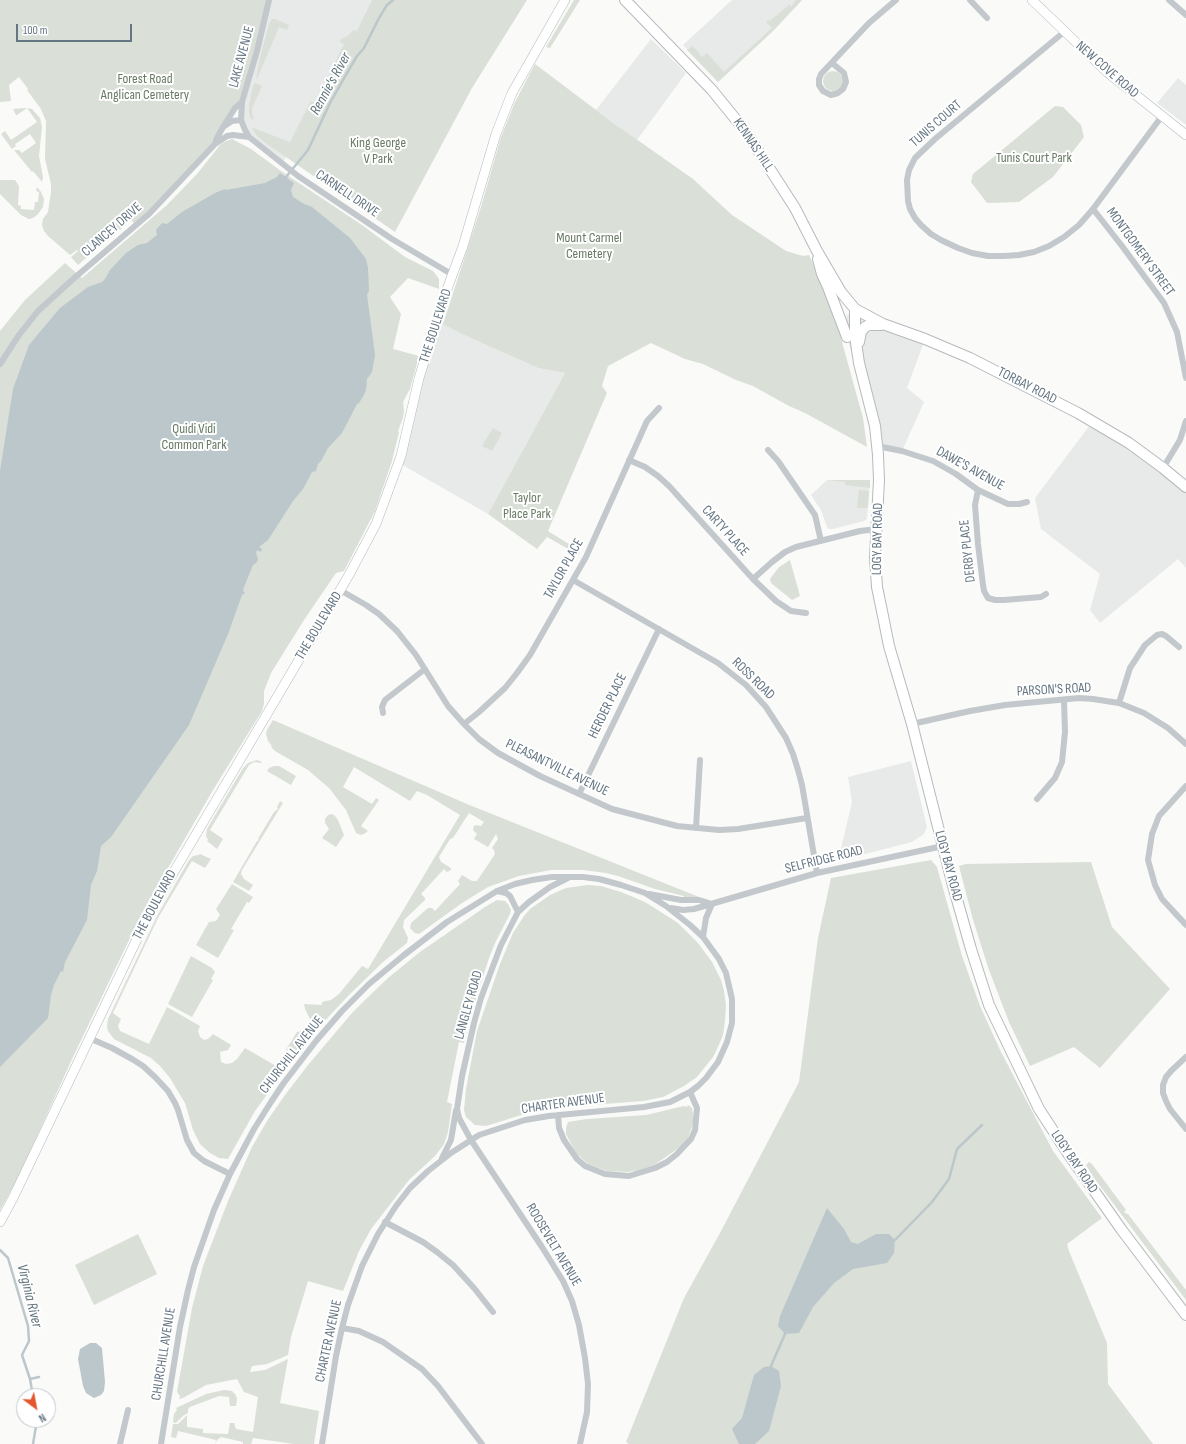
<!DOCTYPE html>
<style>
body{margin:0}
#map{position:relative;width:1186px;height:1444px;overflow:hidden;background:#fafaf8;font-family:"Sofia Sans Condensed",sans-serif}
canvas{display:block}
.north{position:absolute;left:16px;top:1388px;width:40px;height:40px;box-sizing:border-box;background:#fff;border:1px solid #c1c8cd;border-radius:50%;rotate:148deg;font-size:11px;font-weight:700;line-height:16px;text-align:center;color:#657683}
.north::after{content:'';display:block;margin:auto;width:14px;height:18px;background:#e4572e;clip-path:polygon(50% 0,100% 100%,50% 72%,0 100%)}
.scale{position:absolute;left:16px;top:24px;width:116px;height:18px;box-sizing:border-box;border:2px solid #657683;border-top:0;padding-left:5px;font-size:12px;line-height:14px;white-space:nowrap;color:#657683;-webkit-text-stroke:3px #fff;paint-order:stroke}
</style>
<div id="map">
<canvas width="1186" height="1444"></canvas>
<div class="north">N</div>
<div class="scale">100 m</div>
</div>
<script>
const context = document.querySelector('canvas').getContext('2d');
context.lineJoin = 'round';
function paint(path, color) {
  context.fillStyle = color;
  context.fill(path, 'evenodd');
}
function shape(rows) {
  const path = new Path2D();
  for (const r of rows) {
    if (r.length === 3) {
      path.moveTo(r[0] + r[2], r[1]);
      path.arc(r[0], r[1], r[2], 0, 2 * Math.PI);
      continue;
    }
    path.moveTo(r[0], r[1]);
    for (let i = 2; i < r.length; i += 2) path.lineTo(r[i], r[i + 1]);
  }
  return path;
}
function stroke(path, color, width, dash) {
  context.strokeStyle = color;
  context.lineWidth = width;
  context.lineCap = dash ? 'butt' : 'round';
  context.setLineDash(dash || []);
  context.stroke(path);
}
function drawText(font, color, halo, rows, align = 'center') {
  context.font = font + ' "Sofia Sans Condensed",sans-serif';
  context.lineWidth = 4;
  context.setLineDash([]);
  context.textBaseline = 'middle';
  context.strokeStyle = halo;
  context.fillStyle = color;
  for (const [text, x, y, turn = 0] of rows) {
    context.save();
    context.translate(x, y);
    context.rotate((+turn || 0) * Math.PI / 180);
    context.textAlign = isNaN(turn) ? turn : align;
    if (halo) context.strokeText(text, 0, 0);
    context.fillText(text, 0, 0);
    context.restore();
  }
}
paint(shape([
 [269,0,377,0,282,164,245,130,242,102],
 [732,0,802,0,773,31,718,82,683,45],
 [651,39,686,73,637,140,596,110],
 [1178,78,1186,85,1186,125,1157,103],
 [855,309,925,339,907,388,924,402,902,451,877,446,859,363,852,354,847,337,846,320,847,315],
 [437,320,464,335,538,368,565,373,488,514,399,463],
 [1093,421,1186,487,1186,568,1178,559,1100,623,1090,610,1100,574,1041,529,1035,498],
 [827,480,870,480,867,519,864,521,833,529,829,529,827,527,821,510,811,495],
 [911,761,927,827,924,834,912,842,838,861,852,802,848,777]
]), '#e8e9e9');
paint(shape([
 [0,0,269,0,242,102,217,138,137,226,131,220,120,230,119,229,105,241,78,265,71,257,78,251,77,250,70,255,48,236,44,231,42,225,43,219,48,212,51,192,51,184,45,159,46,121,41,109,27,90,28,89,19,77,9,85,11,101,0,102],
 [372,0,527,0,472,88,395,232,267,144,257,136,252,129,253,128,290,142,311,101,316,103,344,44,340,42,340,40,349,35,353,30,357,31],
 [574,0,580,0,550,48,546,47],
 [796,0,802,0,773,31,718,82,687,50,693,46,702,57,707,53,724,72,772,28,766,22,769,20,770,21,790,4,791,7],
 [272,19,275,19,289,25,287,30,279,27,257,79,256,78,260,58,269,24],
 [535,64,612,122,693,179,732,215,786,251,803,256,809,255,831,302,863,418,867,447,805,413,789,406,753,386,736,380,703,364,685,359,651,343,608,366,602,386,607,393,548,531,580,551,579,555,547,537,537,549,488,514,565,373,538,368,464,335,443,324,481,207,501,137,515,102],
 [833,81,10],
 [255,83,262,86,252,108,252,114,254,117,252,120,249,114,249,105,253,86],
 [1055,106,1063,107,1081,125,1084,137,1053,177,1019,202,987,203,971,182,973,174],
 [27,108,17,115,16,115,13,109,26,108,32,109,40,118,42,127,39,156,43,177,42,182,33,171,32,172,14,150,19,150,22,153,36,143,30,134,15,144,16,146,12,149,1,134,5,131,11,140,37,122],
 [232,139,251,149,281,171,362,225,405,257,433,271,439,279,439,289,408,278,390,297,401,314,393,349,419,356,410,389,403,402,404,411,403,418,398,431,399,432,392,461,375,511,344,571,336,573,304,620,271,673,264,691,264,704,262,711,213,790,141,915,73,1057,18,1178,0,1210,0,331,25,300,65,263,82,278,167,205,197,174,220,145,224,142],
 [0,180,15,180,19,186,18,205,21,206,21,209,34,210,35,202,38,202,39,192,36,191,37,187,41,192,44,199,43,207,38,214,33,218,29,219,21,215,0,194],
 [493,428,502,433,492,451,482,446],
 [827,480,870,480,870,488,845,485,845,482],
 [859,490,869,491,868,508,857,508],
 [790,560,800,596,792,600,771,583,770,579,779,567],
 [273,720,467,804,699,897,684,898,684,896,655,889,618,876,606,873,583,870,551,870,519,876,488,887,462,903,419,934,415,933,410,928,411,923,428,908,432,908,435,911,460,884,458,881,462,875,472,881,477,881,495,854,494,850,492,848,498,839,496,834,488,847,474,839,477,834,473,830,474,826,476,825,481,826,484,822,469,813,453,838,450,839,439,857,441,862,451,868,451,870,447,872,444,869,421,894,425,898,425,900,404,920,403,927,408,938,407,943,383,962,348,996,320,1026,314,1027,305,1009,304,1004,322,1005,322,1002,331,1000,339,994,362,966,368,969,460,815,427,795,417,791,410,801,354,767,343,787,372,804,376,798,379,800,361,826,368,831,364,834,361,835,356,833,346,810,329,788,308,770,275,751,271,747,272,746,268,741,266,734,267,730],
 [257,760,262,762,261,763,254,762,249,765,210,830,223,839,217,849,207,841,208,840,206,836,207,829,243,768,248,763],
 [274,766,279,766,296,776,291,785,267,771,269,768],
 [280,801,283,803,242,870,241,874,244,879,253,885,249,891,233,882,257,841,258,841,259,837,274,812,278,809,277,807],
 [332,814,335,816,338,820,344,835,336,847,322,838,329,829,325,823,325,819,328,815],
 [200,854,211,859,205,868,192,861,158,918,113,1013,121,1019,118,1026,120,1031,149,1044,167,1007,200,1026,198,1031,200,1037,204,1040,208,1039,213,1034,231,1045,228,1050,220,1052,221,1062,226,1064,232,1063,237,1059,245,1048,276,1066,297,1032,302,1031,305,1033,307,1039,255,1111,228,1159,219,1158,210,1153,200,1144,193,1130,185,1103,170,1078,160,1066,151,1058,114,1039,108,1031,107,1027,108,1019,157,916,189,860,193,856,199,855],
 [931,860,937,867,962,956,980,1006,1001,1052,1053,1151,1102,1218,1067,1244,1069,1251,1107,1343,1108,1384,1153,1444,629,1444,626,1442,684,1298,720,1233,799,1082,818,938,831,878],
 [1091,862,1112,927,1170,989,1100,1068,1074,1047,1030,1066,1009,1022,989,970,973,920,959,866,966,864],
 [232,884,253,897,249,903,247,902,231,929,234,930,218,958,196,945,209,922,216,921,220,915,216,909],
 [588,885,601,886,621,892,645,902,678,923,698,943,712,962,721,980,724,991,726,1005,725,1021,723,1035,718,1047,713,1057,697,1077,684,1086,663,1097,643,1101,552,1108,531,1112,486,1126,475,1125,466,1117,464,1110,466,1089,477,1031,500,964,513,933,524,916,530,909,550,895,566,888],
 [497,900,505,901,508,904,511,910,510,914,496,941,489,958,470,1017,464,1043,459,1042,447,1102,452,1104,448,1132,444,1144,435,1156,409,1180,371,1229,359,1251,343,1291,308,1281,291,1337,288,1355,267,1364,252,1366,250,1372,265,1370,288,1359,280,1403,319,1411,314,1444,294,1444,253,1438,251,1444,243,1444,243,1442,221,1437,217,1440,215,1444,216,1440,178,1431,176,1438,171,1437,173,1424,178,1424,187,1415,187,1427,203,1429,203,1433,228,1434,230,1423,234,1423,236,1429,253,1432,258,1397,244,1392,237,1379,206,1385,183,1398,179,1399,180,1396,177,1392,192,1308,203,1266,228,1201,252,1147,267,1121,285,1095,308,1065,352,1013,365,1000,388,978,420,952,485,907],
 [191,956,212,968,215,972,211,979,213,980,192,1017,168,1004],
 [688,1105,692,1108,693,1114,693,1123,688,1138,683,1145,663,1159,652,1166,639,1170,628,1172,607,1171,588,1164,576,1153,566,1134,566,1128,568,1122,587,1119,646,1115,684,1106,687,1107],
 [1089,1162,1092,1164,1126,1210,1124,1212,1127,1214,1128,1214,1186,1290,1186,1300,1094,1178,1086,1165],
 [138,1234,157,1274,94,1305,75,1265],
 [224,1390,232,1391,235,1394,237,1398,236,1406,230,1406,229,1397,219,1396,190,1407,188,1409,188,1413,184,1415,176,1423,173,1422,174,1414,177,1410,176,1408,206,1394]
]), '#dadfd7');
paint(shape([
 [280,173,294,183,291,190,293,197,304,204,312,207,350,238,366,259,368,268,369,291,367,295,375,355,372,372,367,379,366,390,364,395,359,403,357,404,342,433,328,448,321,461,318,464,316,471,312,472,303,489,293,501,268,540,259,547,262,549,261,552,257,550,256,553,258,559,257,562,253,565,244,587,243,591,245,593,242,595,228,634,189,725,111,837,101,846,97,871,91,885,87,920,65,962,63,972,61,971,54,985,51,995,48,1018,0,1067,0,471,13,389,29,345,60,308,88,287,102,282,105,279,110,270,126,253,138,245,147,243,157,235,156,230,162,223,167,224,182,212,215,193,225,189,226,190,265,183,277,177],
 [827,1208,844,1229,851,1242,858,1244,876,1234,889,1234,895,1240,894,1253,887,1263,853,1269,834,1283,813,1307,799,1333,785,1334,778,1326,780,1316],
 [90,1343,96,1343,102,1348,105,1382,104,1391,101,1395,94,1398,86,1393,83,1386,78,1359,80,1349],
 [771,1366,779,1371,781,1386,769,1431,755,1444,739,1444,732,1429,742,1418,754,1375,764,1367]
]), '#bbc7cb');
stroke(shape([
 [286,177,308,150,330,103,343,80,357,56,364,48,379,18,387,5,393,0],
 [895,1240,932,1202,949,1179,957,1149,982,1125],
 [0,1250,8,1258,28,1326,29,1341,22,1355,30,1379,33,1396],
 [771,1366,785,1334],
 [30,1379,39,1377],
 [33,1444,37,1420]
]), '#bbc7cb', 2.5);
const secondary = shape([
 [1032,0,1107,72,1186,135],
 [0,1222,13,1198,149,914,349,575,376,524,401,456,419,378,446,292,463,246,496,134,512,93,565,0]
]);
const primary = shape([
 [625,0,712,90,746,132,795,208,817,251,841,292,855,309,883,324,925,339,970,358,1078,413,1129,443,1163,468,1186,487],
 [818,259,822,274,828,287,847,337],
 [855,309,855,336,859,363,875,426,878,455,879,480,875,558,877,587,883,616,889,646,912,724,952,882,971,949,989,1005,1039,1109,1067,1152,1121,1229,1186,1315],
 [859,342,861,332,865,327,869,325,881,325]
]);
stroke(secondary, '#b3babf', 10);
stroke(primary, '#b5babe', 12);
stroke(shape([
 [269,0,257,51,242,102,241,120,245,130,249,137,298,176,392,239,453,275],
 [970,0,987,18],
 [1169,0,1186,15],
 [1064,32,935,139,915,158,909,170,907,180,908,201,910,209,915,218,921,225,931,234,941,240,958,248,972,253,988,256,1004,256,1019,255,1034,252,1049,246,1064,237,1079,225,1093,209,1162,116],
 [832,63,844,73,846,82,843,89,838,93,831,95,823,91,819,85,819,79,821,74,869,23,896,0],
 [225,124,235,108,242,102],
 [215,144,227,136,233,135,249,137],
 [1093,209,1122,246,1164,303,1177,332,1186,378],
 [0,364,19,335,38,311,72,280,149,214,215,144,217,138,223,127,232,121,241,120],
 [877,446,902,451,933,461,956,474,978,490,1008,504,1019,504,1027,502],
 [768,450,778,461,815,515,821,541],
 [629,460,645,467,658,476,669,486,753,579,776,601,791,611,806,613],
 [1163,468,1180,440,1186,421],
 [978,490,975,505,978,544,983,585,984,591,988,598,995,600,1004,600,1041,597,1046,594],
 [753,579,772,562,785,552,796,547,860,531,877,529],
 [573,580,718,663,746,685,766,707,786,738,793,754,798,770,802,785,817,873],
 [340,590,366,605,379,614,397,631,416,655,448,706,464,724,479,739,498,753,540,776,612,809,677,826,719,830,738,829,807,818],
 [1119,703,1130,668,1145,645,1157,635,1162,634,1166,636,1179,647],
 [383,713,382,707,385,700,425,669],
 [464,724,479,712,505,688,517,673,530,655,586,557,647,421,659,408],
 [912,724,970,711,1005,705,1079,698,1093,699,1119,703,1144,713,1168,728,1186,744],
 [1186,786,1159,816,1152,834,1148,860,1155,885,1162,899,1186,925],
 [579,794,659,629],
 [1037,799,1055,778,1062,762,1065,732,1064,700],
 [696,828,700,760],
 [568,878,550,887,529,902,518,912,501,945,481,998,474,1023,462,1076,457,1109,459,1118,471,1140,542,1247,563,1281,572,1301,579,1325,585,1358,588,1384,587,1412,580,1444],
 [497,891,506,893,510,896,518,912],
 [649,894,681,900,699,900,712,904],
 [671,908,683,910,694,909,817,873,943,846],
 [703,937,706,918,712,904],
 [89,1038,112,1048,132,1059,143,1066,155,1077,168,1091,175,1103,178,1110,187,1140,194,1153,204,1161,230,1174],
 [1186,1057,1171,1071,1166,1077,1163,1085,1163,1093,1166,1101,1170,1109,1186,1129],
 [558,1115,559,1128,564,1140,577,1159,585,1166,605,1174,629,1176,655,1168,667,1162,677,1154,691,1139,695,1130,697,1108,690,1092],
 [442,1158,451,1140,456,1110],
 [385,1222,423,1242,437,1252,453,1265,474,1288,493,1312],
 [342,1328,359,1331,383,1342,422,1369,438,1386,482,1444],
 [120,1444,128,1410],
 [161,1444,180,1327,188,1290,194,1267,214,1210,230,1174,254,1129,271,1102,283,1084,316,1041,342,1011,369,984,404,955,447,922,497,891,515,884,532,880,552,877,583,877,599,879,621,885,645,893,666,906,690,925,703,937,719,959,726,973,732,999,732,1023,727,1042,718,1062,706,1078,698,1086,690,1092,670,1102,644,1107,549,1116,525,1120,479,1135,451,1153,428,1171,410,1188,396,1206,378,1234,362,1266,348,1305,342,1328,336,1356,322,1444]
]), '#c3c8cc', 6);
stroke(secondary, '#fff', 9);
stroke(primary, '#fff', 10);
drawText('14px', '#657683', '#fff', [
 ["LAKE AVENUE",242,57,-75],
 ["NEW COVE ROAD",1107,70,41],
 ["TUNIS COURT",936,124,-41],
 ["KENNAS HILL",753,145,56],
 ["CARNELL DRIVE",347,194,34],
 ["CLANCEY DRIVE",112,230,-41],
 ["MONTGOMERY STREET",1140,252,54],
 ["THE BOULEVARD",436,326,-72],
 ["TORBAY ROAD",1027,386,27],
 ["DAWE'S AVENUE",970,469,29],
 ["CARTY PLACE",725,531,48],
 ["LOGY BAY ROAD",878,539,-89],
 ["DERBY PLACE",968,551,-96],
 ["TAYLOR PLACE",564,569,-61],
 ["THE BOULEVARD",319,626,-59],
 ["ROSS ROAD",753,679,44],
 ["PARSON'S ROAD",1054,690,-3],
 ["HERDER PLACE",608,706,-64],
 ["PLEASANTVILLE AVENUE",557,768,26],
 ["SELFRIDGE ROAD",824,860,-14],
 ["LOGY BAY ROAD",948,866,75],
 ["THE BOULEVARD",155,905,-62],
 ["LANGLEY ROAD",469,1005,-74],
 ["CHURCHILL AVENUE",292,1055,-52],
 ["CHARTER AVENUE",563,1104,-8],
 ["LOGY BAY ROAD",1074,1162,56],
 ["ROOSEVELT AVENUE",553,1245,59],
 ["CHARTER AVENUE",329,1341,-78],
 ["CHURCHILL AVENUE",164,1354,-81]
]);
drawText('14px', '#687a64', '#fff', [
 ["Forest Road",145,79],
 ["Anglican Cemetery",145,95],
 ["King George",378,143],
 ["V Park",378,159],
 ["Tunis Court Park",1034,158],
 ["Mount Carmel",589,238],
 ["Cemetery",589,254],
 ["Quidi Vidi",194,429],
 ["Common Park",194,445],
 ["Taylor",527,498],
 ["Place Park",527,514]
]);
drawText('italic 15px', '#60757c', '#fff', [
 ["Rennie's River",331,84,-61],
 ["Virginia River",29,1296,76]
]);
</script>
